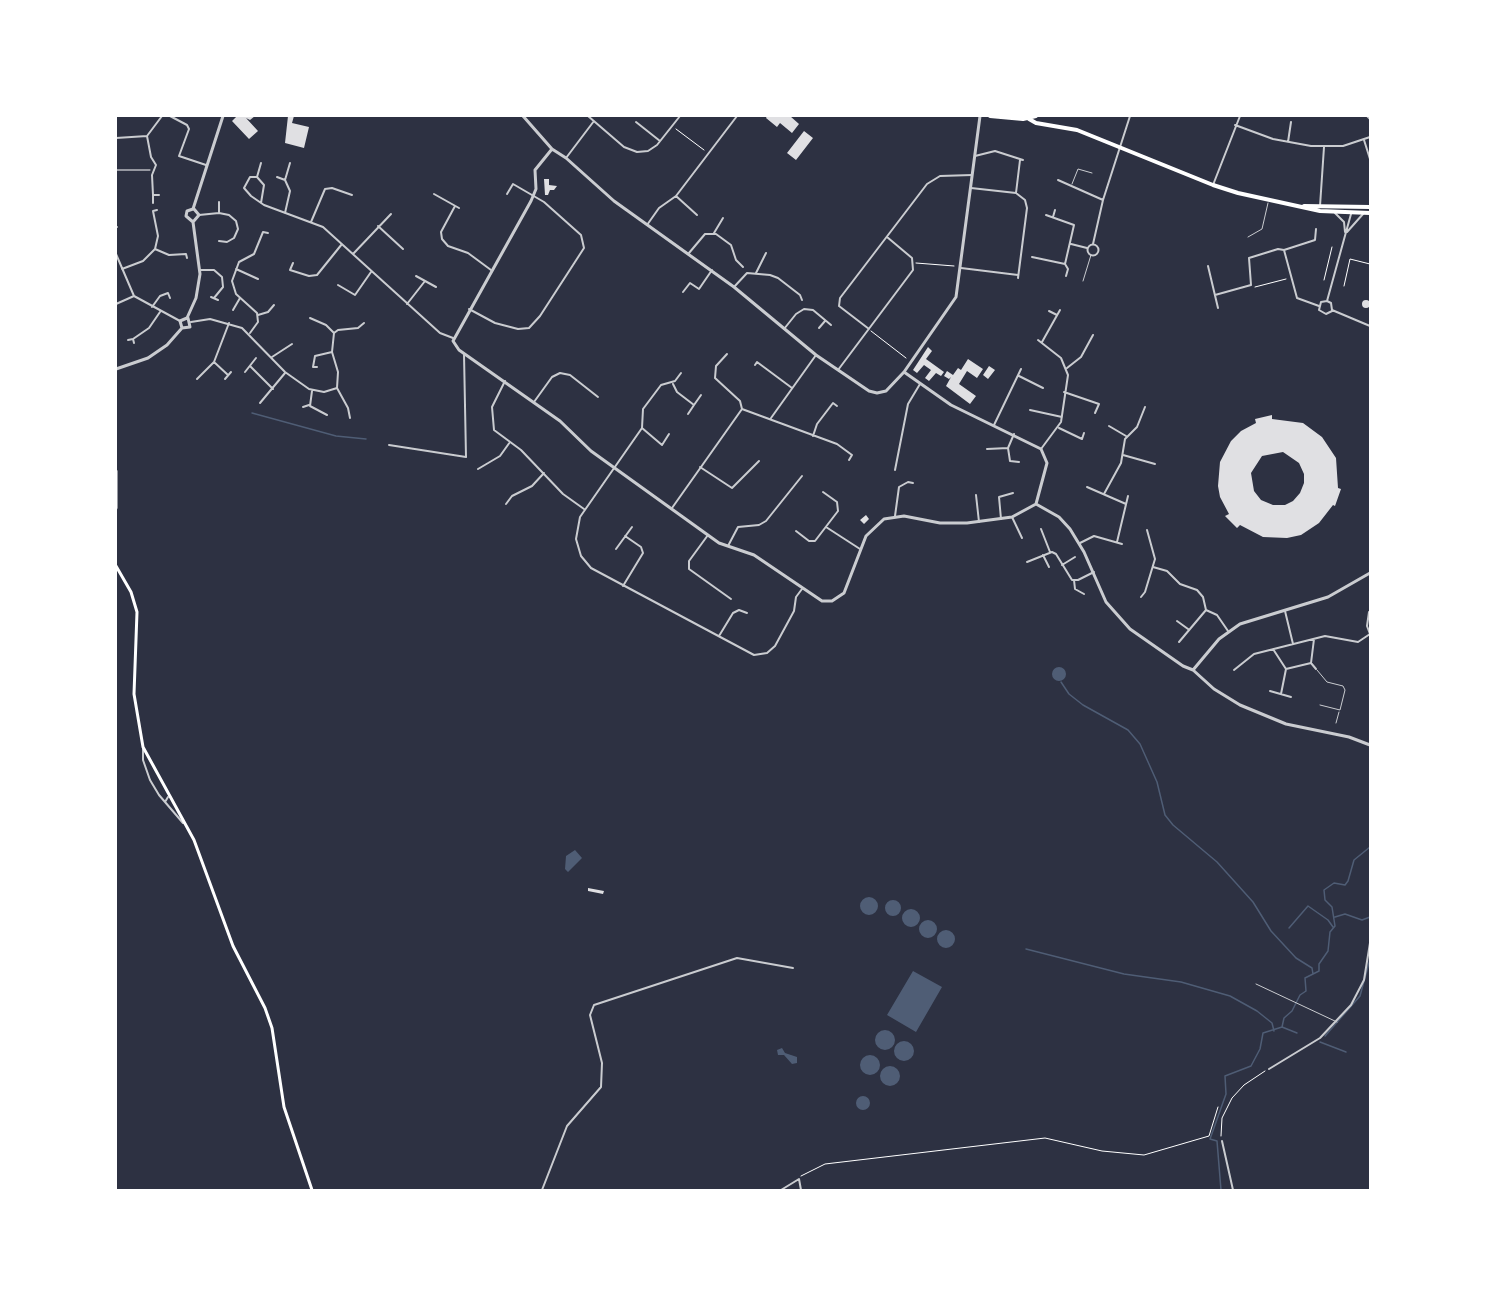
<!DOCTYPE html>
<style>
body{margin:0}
#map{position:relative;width:1486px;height:1306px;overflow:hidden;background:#2d3142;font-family:Inter,sans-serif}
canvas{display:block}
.frame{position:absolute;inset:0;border:117px solid #fff;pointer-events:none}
</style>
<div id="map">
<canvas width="1486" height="1306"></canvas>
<div class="frame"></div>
</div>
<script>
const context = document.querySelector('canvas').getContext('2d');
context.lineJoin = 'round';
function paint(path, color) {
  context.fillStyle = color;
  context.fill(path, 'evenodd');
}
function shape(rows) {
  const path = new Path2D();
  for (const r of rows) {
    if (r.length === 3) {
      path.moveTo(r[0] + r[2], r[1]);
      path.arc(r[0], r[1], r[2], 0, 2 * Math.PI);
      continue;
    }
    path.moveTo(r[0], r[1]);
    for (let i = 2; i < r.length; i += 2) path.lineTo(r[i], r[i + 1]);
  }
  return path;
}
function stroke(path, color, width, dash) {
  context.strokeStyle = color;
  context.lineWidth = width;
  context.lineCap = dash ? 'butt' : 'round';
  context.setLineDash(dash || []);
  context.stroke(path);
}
paint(shape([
 [1059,674,7],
 [575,850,582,858,568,872,565,869,566,856],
 [869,906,9],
 [893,908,8],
 [911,918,9],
 [928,929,9],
 [946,939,9],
 [913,971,942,987,916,1032,887,1015],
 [885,1040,10],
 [904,1051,10],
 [782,1048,785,1053,797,1057,797,1063,792,1064,784,1055,778,1055,777,1050],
 [870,1065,10],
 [890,1076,10],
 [863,1103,7]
]), '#4f5d75');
stroke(shape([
 [252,413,336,436,366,439],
 [1061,682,1069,694,1083,705,1128,730,1140,744,1157,782,1165,815,1173,825,1217,862,1253,902,1271,931,1296,958,1312,968,1313,974],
 [1335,917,1345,914,1362,920,1370,917],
 [1289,928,1308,906,1328,920,1333,927],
 [1026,949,1124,974,1181,982,1230,996,1257,1011,1272,1023,1274,1031],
 [1282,1027,1297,1033],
 [1325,1036,1360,996,1370,959],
 [1320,1042,1346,1052],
 [1221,1190,1217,1141,1210,1139,1226,1094,1225,1076,1251,1066,1260,1049,1263,1033,1282,1027,1284,1018,1292,1011,1300,995,1306,991,1305,978,1319,971,1319,964,1328,951,1330,932,1335,926,1332,907,1325,900,1324,890,1334,883,1345,885,1348,881,1354,860,1370,847]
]), '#4f5d75', 1.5);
paint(shape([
 [237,116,255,116,250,120,246,118,258,131,249,139,232,121],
 [288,116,294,116,292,123,309,127,304,148,285,143],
 [767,116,790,116,799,124,792,133,780,123,777,127,766,118],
 [804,131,813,138,796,160,787,153],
 [544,179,549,179,549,185,557,186,554,190,550,190,548,195,545,195],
 [1366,304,4],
 [928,347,932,351,926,359,944,372,941,376,936,373,929,381,925,378,931,370,924,365,917,373,913,370],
 [968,359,983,369,977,378,967,371,959,384,976,396,970,404,946,386,951,377,949,379,944,376,947,371,953,375,958,368,961,370],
 [989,366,995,370,988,379,983,375],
 [1272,415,1272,419,1303,423,1322,437,1336,458,1338,488,1341,489,1335,506,1333,505,1319,523,1301,535,1287,538,1263,537,1240,525,1237,528,1225,516,1229,514,1220,497,1218,486,1220,462,1231,441,1241,431,1256,423,1255,419],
 [1283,452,1299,463,1304,474,1304,483,1300,493,1293,501,1285,505,1273,505,1261,500,1254,491,1251,473,1262,456],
 [866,515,869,519,864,524,860,520],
 [588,888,604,891,603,894,588,891]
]), '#e0e0e3');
stroke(shape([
 [676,129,704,150],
 [116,170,150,170],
 [916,263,954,266],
 [1324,280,1332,247],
 [1344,286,1350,259,1370,264],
 [1255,287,1286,279],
 [871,331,906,358],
 [1221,1136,1222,1118,1232,1098,1244,1085,1265,1071],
 [801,1176,825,1164,1045,1138,1102,1151,1144,1155,1209,1136,1218,1107]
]), '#fff', 1);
stroke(shape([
 [1072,184,1078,169,1092,173],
 [1248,237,1262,229,1268,203],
 [1083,281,1091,255],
 [1317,670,1327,682,1343,686,1345,690,1340,710,1320,705],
 [1336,723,1339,712],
 [1256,984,1337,1022]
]), '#caccd0', 1);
stroke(shape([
 [170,116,187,125,189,129,179,156,206,165],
 [588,116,624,147,637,152,648,151,657,145,680,116],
 [1367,116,1370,119],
 [636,122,660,141],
 [1235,125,1273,139,1311,146,1343,146,1370,137],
 [116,138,147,136],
 [1364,140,1370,159],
 [1288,142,1291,122],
 [975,156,995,151,1023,160],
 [566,158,594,121],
 [257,177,261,163],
 [277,177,285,180,290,191,285,213],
 [285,180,290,163],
 [1058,180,1103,200],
 [1213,185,1240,116],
 [971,188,1016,193,1025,200,1027,208,1018,278],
 [1016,193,1020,160],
 [434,194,459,208],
 [153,195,152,175,156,165,151,157,147,136,162,116],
 [676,196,697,215],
 [153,203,153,195,159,195],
 [261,203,264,185,257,177,250,177,244,188,251,196,264,205,323,227,440,333,453,338],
 [455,206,441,232,442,239,448,246,468,253,491,270],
 [1320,206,1324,147],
 [219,213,219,202],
 [1335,213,1344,222,1345,232],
 [199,215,219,213,229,215,236,221,238,229,234,238,227,242,219,241],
 [1046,215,1074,225,1065,264,1068,269,1066,276],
 [1053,217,1055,210],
 [311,222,325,189,332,188,352,195],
 [647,225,659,208,676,196,737,116],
 [378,226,403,249],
 [116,227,117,227],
 [1347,232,1363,214],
 [714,233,723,218],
 [1071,244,1087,248],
 [1093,244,1103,200,1130,116],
 [1093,250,5.5],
 [155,249,169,255,186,254,187,258],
 [1284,250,1315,240,1316,229],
 [689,253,705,234,716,234,731,245,736,260,743,267],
 [116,254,134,296,180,321],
 [353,254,391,214],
 [1032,257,1065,264],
 [293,263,290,270,309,276,317,275,342,244],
 [1208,266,1218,308],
 [961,268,1018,275],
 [122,269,143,261,155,249,158,236,153,211,157,210],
 [236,269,258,279],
 [200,270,214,270,222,277,223,287,214,298],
 [756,273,766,253],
 [416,276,436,287],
 [338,285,355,295,371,272],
 [734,287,747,273,770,275,778,278,800,295,802,300],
 [683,292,690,283,699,289,712,270],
 [1215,295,1251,285,1249,258,1278,249,1284,250,1297,298,1319,306],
 [211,297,218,300],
 [1327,301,1351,214],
 [1327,301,1321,302,1319,310,1326,314,1332,311],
 [1327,301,1331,303,1332,310],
 [116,304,134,296],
 [407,304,425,281],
 [152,307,160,296,168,293,170,298],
 [469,309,495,323,518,329,529,328,540,316,584,248,581,235,544,202,513,184,507,194],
 [233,310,240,298],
 [1332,310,1370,326],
 [1049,311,1057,315],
 [258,315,268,312,274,305],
 [310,318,326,325,334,333,338,330,358,328,364,323],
 [191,322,210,319,242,328,285,372,309,389,324,392,337,388],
 [819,328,825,321],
 [784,329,796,314,804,309,813,310,831,325],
 [869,329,839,306,840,298,927,184,940,176,972,175],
 [250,333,258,322,257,313,236,294,232,281,239,262,254,254,263,232,268,233],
 [334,333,332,352,338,372,337,388,348,408,350,418],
 [133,339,149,328,160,312],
 [128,340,133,339,134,343],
 [1038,340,1061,358,1068,375,1061,422,1041,449],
 [1042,342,1060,310],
 [727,354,716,366,715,378,740,401,742,409],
 [272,357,292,344],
 [214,362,228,375],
 [755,365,757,362,792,388],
 [250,366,273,389],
 [317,367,313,367,315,356,332,352],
 [1067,368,1081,357,1093,335],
 [838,370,913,270,912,258,887,237],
 [245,372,256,358],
 [681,373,675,381,661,385,643,409,642,428,580,517,576,539,581,556,591,568,754,655,767,653,775,646,794,611,796,597,802,589],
 [1019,376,1043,388],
 [197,379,214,362,229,323],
 [225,379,231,372],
 [505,381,492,407,494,430,521,450,563,494,584,509],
 [673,384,677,392,694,405,701,395],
 [312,391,310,406,327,415],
 [1064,392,1099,404,1095,413],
 [534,402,552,377,560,373,570,375,598,397],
 [260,403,285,373],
 [303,407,309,405],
 [1030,410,1062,417],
 [688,414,694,405],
 [771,418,816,355],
 [994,425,1021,369],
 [1109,426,1126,436],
 [642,428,662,445,669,434],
 [1059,428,1082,439,1084,433],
 [813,436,817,424,833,403,837,406],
 [389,445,466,457,464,354],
 [1008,448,1010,461,1019,462],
 [987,449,1008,448,1014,434],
 [1123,455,1155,464],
 [700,467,732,488,759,461],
 [478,469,500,456,510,442],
 [895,470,908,404,920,384],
 [1087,487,1126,504],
 [1104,494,1121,463,1125,439,1137,427,1145,407],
 [976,495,979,522],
 [506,504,512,496,532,486,544,473],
 [672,508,742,409,837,444,852,455,849,460],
 [895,516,899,487,908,482,913,483],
 [1012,517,1022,538],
 [1001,519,999,497,1013,493],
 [826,527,860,549],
 [1041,529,1050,552],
 [796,531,809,541,815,541,838,511,837,502,823,492],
 [708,535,689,561,689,569,731,599],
 [1117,542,1128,496],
 [1080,543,1094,536,1122,544],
 [728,546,738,527,759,525,766,521,802,476],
 [616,549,632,527],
 [1043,555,1049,567],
 [1027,562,1052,552,1056,554,1072,580,1078,580,1094,572],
 [1062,565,1075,557],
 [1153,567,1167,571,1180,584,1197,590,1203,597,1206,610,1179,642],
 [1074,580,1075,589,1084,594],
 [623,586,643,553,641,547,625,536],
 [1141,597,1145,592,1155,559,1147,530],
 [1206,610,1217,615,1228,631],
 [1285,611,1293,644],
 [1369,612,1367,626,1370,634],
 [1177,621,1188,629],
 [719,636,733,613,739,610,747,613],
 [1273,649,1286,669,1311,663,1314,639],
 [1311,663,1316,669],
 [1234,670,1254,654,1325,636,1358,642,1370,634],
 [1270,691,1291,697],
 [1281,694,1286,669],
 [143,748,143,760,150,780,159,795,183,823],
 [165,802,168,797],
 [1269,1069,1320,1038,1351,1005,1364,980,1370,943],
 [1222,1141,1233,1190],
 [542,1190,567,1126,601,1087,602,1063,590,1015,594,1005,737,958,793,968],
 [781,1190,799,1179,801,1190]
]), '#caccd0', 2);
stroke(shape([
 [523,116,552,149,566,158,614,201,734,287,816,355,869,391,877,393,886,391,904,372,956,297,980,116],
 [552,149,535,170,536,189,531,201,453,341,459,350,560,421,591,451,719,543,754,555,822,601,832,601,844,593,866,536,884,519,904,516,940,523,967,523,1012,517,1036,504],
 [193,209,223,116],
 [193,209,187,211,186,216,193,222],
 [193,222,199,215,194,209],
 [187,318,196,298,200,274,193,222],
 [182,328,190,327,188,318],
 [182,328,180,321,187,318],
 [116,369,148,358,167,345,182,328],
 [904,372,951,405,1041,449,1047,463,1036,504],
 [1036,504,1059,517,1070,529,1084,552,1106,602,1130,629,1183,666,1193,670,1214,689,1240,705,1286,724,1349,737,1370,745],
 [1193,670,1219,639,1240,624,1328,597,1370,573]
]), '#caccd0', 3);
stroke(shape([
 [116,471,116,508],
 [116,566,131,592,137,612,134,694,143,747,194,840,233,946,265,1008,272,1028,284,1107,312,1190]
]), '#fff', 3);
stroke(shape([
 [990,116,1023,119,1036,116],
 [1029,119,1036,123,1077,130,1213,185,1238,193,1320,211,1370,213],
 [1304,206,1370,207]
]), '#fff', 4);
</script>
